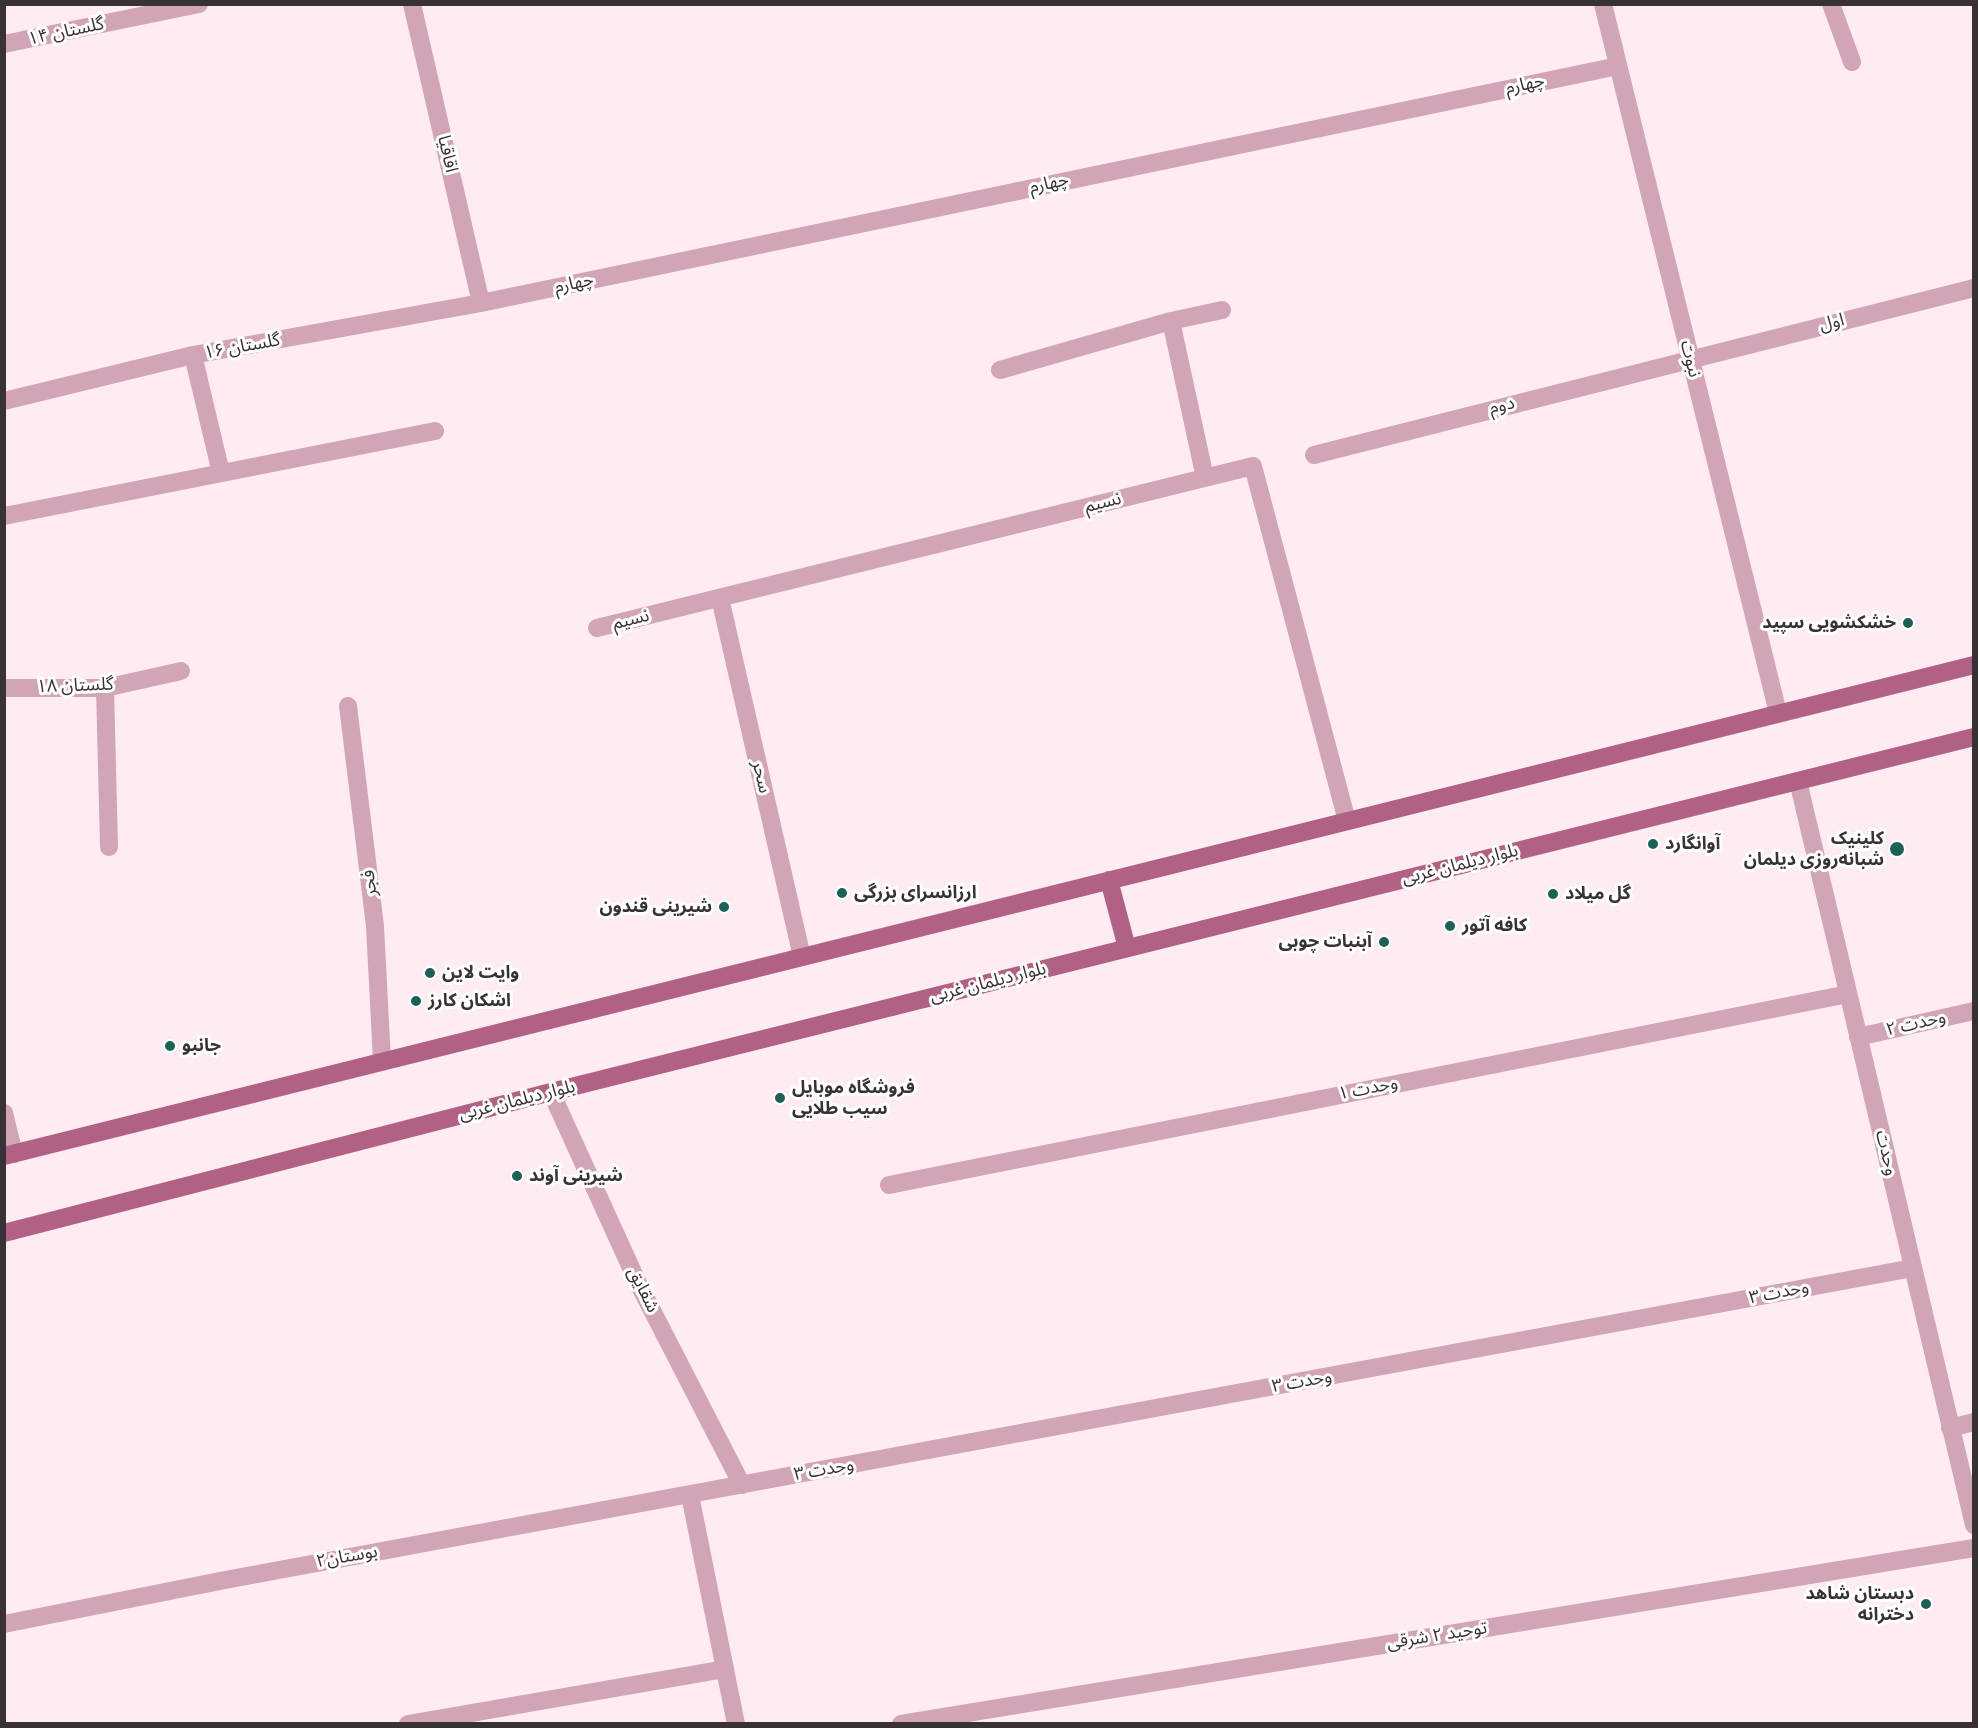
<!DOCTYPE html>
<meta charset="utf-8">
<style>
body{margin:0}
#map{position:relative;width:1978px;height:1728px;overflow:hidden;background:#feecf2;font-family:"Archivo Narrow",sans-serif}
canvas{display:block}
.frame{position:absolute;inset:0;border:6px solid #393234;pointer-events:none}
</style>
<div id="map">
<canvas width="1978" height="1728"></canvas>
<div class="frame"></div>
</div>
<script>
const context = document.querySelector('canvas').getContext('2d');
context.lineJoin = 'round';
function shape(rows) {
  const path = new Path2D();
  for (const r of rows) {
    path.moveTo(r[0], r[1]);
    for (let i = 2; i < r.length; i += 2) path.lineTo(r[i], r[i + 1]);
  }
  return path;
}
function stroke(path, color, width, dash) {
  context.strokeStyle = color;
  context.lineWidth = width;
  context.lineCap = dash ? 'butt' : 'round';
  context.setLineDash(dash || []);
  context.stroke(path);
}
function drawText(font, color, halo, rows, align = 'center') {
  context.font = font + ' "Archivo Narrow","Noto Sans Arabic",sans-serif';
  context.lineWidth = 6;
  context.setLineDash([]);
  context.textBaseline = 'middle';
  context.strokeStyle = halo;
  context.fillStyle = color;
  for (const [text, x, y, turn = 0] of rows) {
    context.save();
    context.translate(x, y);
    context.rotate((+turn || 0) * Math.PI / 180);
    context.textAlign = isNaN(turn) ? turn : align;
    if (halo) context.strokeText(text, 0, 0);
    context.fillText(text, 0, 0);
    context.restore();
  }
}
stroke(shape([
 [412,4,481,303],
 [1603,4,1778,713],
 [1831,4,1852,62],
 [4,44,199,4],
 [1171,321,1205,478],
 [193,355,221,473],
 [1000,370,1171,321,1222,310],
 [4,401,193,355,481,303,1618,66],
 [1314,455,1974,288],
 [4,516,435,431],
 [720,598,802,957],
 [597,628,1253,466,1347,821],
 [4,688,105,688,181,671],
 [105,688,109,847],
 [348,706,375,926,382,1061],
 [1798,781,1974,1525],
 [1858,1037,1974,1011],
 [551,1092,637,1281,742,1485],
 [4,1113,14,1154],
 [889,1185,1848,994],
 [1950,1428,1974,1422],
 [690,1495,736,1724],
 [4,1624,225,1580,1913,1268],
 [408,1724,725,1669],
 [901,1724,1974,1548]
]), '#d2a5b6', 18);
stroke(shape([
 [1109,880,1127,948],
 [4,1156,1974,665],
 [4,1233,551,1092,1974,737]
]), '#b16284', 18);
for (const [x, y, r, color] of [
 [1908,623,6,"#1b6256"],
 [1653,844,6,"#1b6256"],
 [1897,849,8,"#1b6256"],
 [842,893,6,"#1b6256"],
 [1553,894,6,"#1b6256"],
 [724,907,6,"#1b6256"],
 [1450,926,6,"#1b6256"],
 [1384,942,6,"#1b6256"],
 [430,973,6,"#1b6256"],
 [416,1001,6,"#1b6256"],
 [170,1046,6,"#1b6256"],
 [780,1098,6,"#1b6256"],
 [517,1176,6,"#1b6256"],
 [1926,1604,6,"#1b6256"]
]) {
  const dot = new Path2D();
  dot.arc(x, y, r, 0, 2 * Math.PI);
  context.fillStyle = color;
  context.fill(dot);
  stroke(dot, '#fff', 2);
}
drawText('18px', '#393234', '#fff', [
 ["گلستان ۱۴",66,32,-12],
 ["چهارم",1525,85,-12],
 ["اقاقیا",447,154,77],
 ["چهارم",1049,184,-12],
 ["چهارم",574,284,-12],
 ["اول",1832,323,-14],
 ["گلستان ۱۶",242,347,-10],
 ["نبوت",1690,359,76],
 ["دوم",1502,406,-14],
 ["نسیم",1103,503,-14],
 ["نسیم",631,620,-14],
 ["گلستان ۱۸",75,686,-2],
 ["سحر",761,777,77],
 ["بلوار دیلمان غربی",1460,865,-14],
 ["فجر",370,883,-97],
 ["بلوار دیلمان غربی",988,983,-14],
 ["وحدت ۲",1916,1024,-13],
 ["وحدت ۱",1368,1089,-11],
 ["بلوار دیلمان غربی",517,1101,-14],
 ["وحدت",1886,1153,77],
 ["شقایق",643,1290,64],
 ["وحدت ۳",1779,1293,-11],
 ["وحدت ۳",1302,1382,-10],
 ["وحدت ۳",824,1470,-10],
 ["بوستان۲",347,1557,-10],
 ["توحید ۲ شرقی",1437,1636,-9]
]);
drawText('bold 18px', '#393234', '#fff', [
 ["خشکشویی سپید",1896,623,"right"],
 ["کلینیک",1884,839,"right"],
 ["شبانه‌روزی دیلمان",1884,860,"right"],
 ["آوانگارد",1665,844],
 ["ارزانسرای بزرگی",854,893],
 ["گل میلاد",1565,894],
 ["شیرینی قندون",712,907,"right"],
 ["کافه آتور",1462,926],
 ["آبنبات چوبی",1372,942,"right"],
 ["وایت لاین",442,973],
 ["اشکان کارز",428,1001],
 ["جانبو",182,1046],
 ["فروشگاه موبایل",792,1088],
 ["سیب طلایی",792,1109],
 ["شیرینی آوند",529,1176],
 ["دبستان شاهد",1914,1594,"right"],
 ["دخترانه",1914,1615,"right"]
], 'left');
</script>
